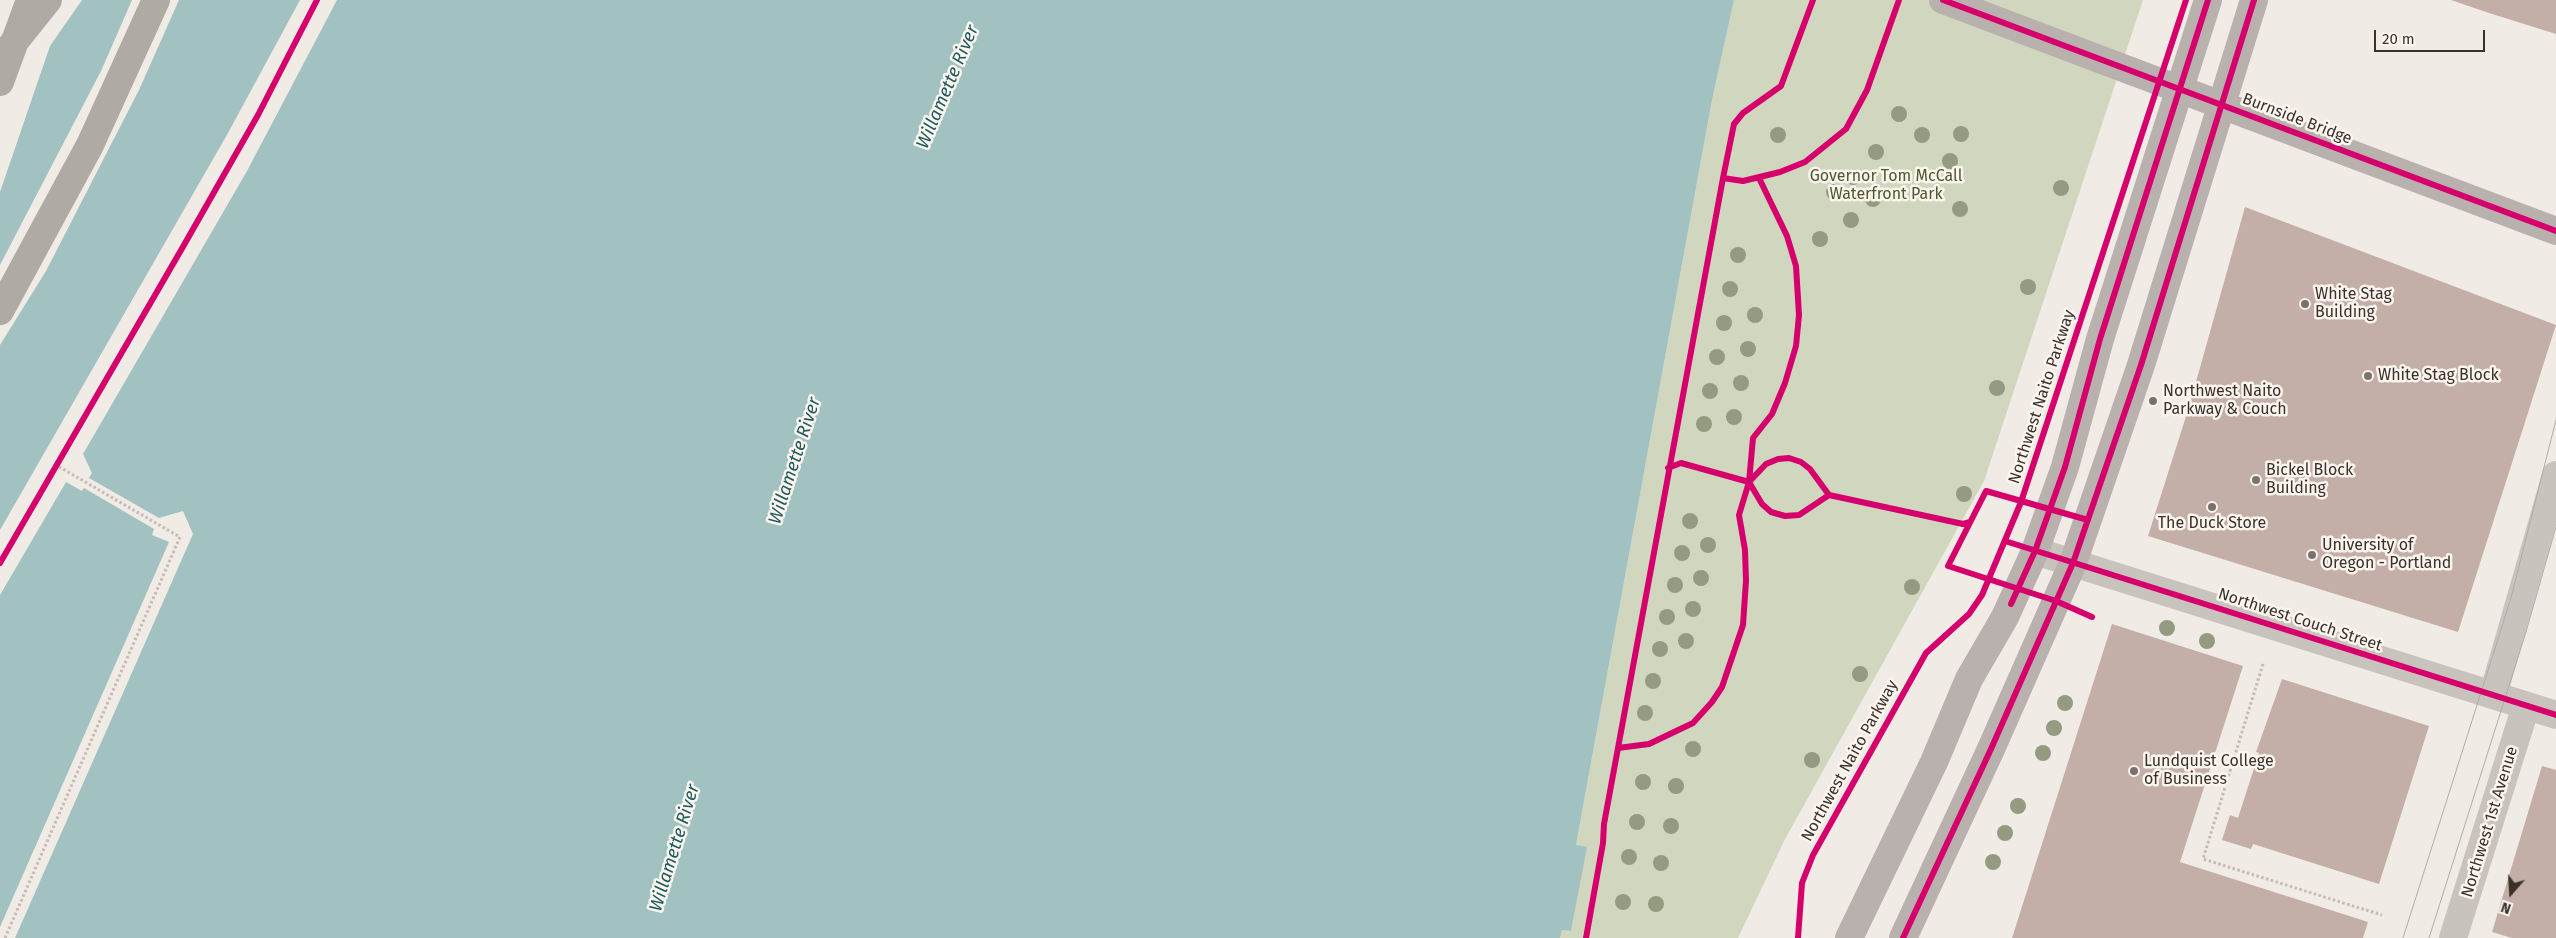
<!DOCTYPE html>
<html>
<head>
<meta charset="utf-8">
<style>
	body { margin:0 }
	#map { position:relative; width:2556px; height:938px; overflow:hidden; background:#f0ebe5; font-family:"Fira Sans",sans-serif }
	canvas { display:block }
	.north { position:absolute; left:2486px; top:868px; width:50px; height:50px; -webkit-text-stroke:4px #fbf5ee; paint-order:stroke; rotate:199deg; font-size:14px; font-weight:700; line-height:20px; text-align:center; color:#3b302b }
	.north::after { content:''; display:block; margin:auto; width:18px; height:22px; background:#3b302b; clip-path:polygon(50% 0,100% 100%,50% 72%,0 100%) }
	.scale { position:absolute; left:2374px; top:30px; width:111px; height:22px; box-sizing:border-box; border:2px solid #3b302b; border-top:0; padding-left:6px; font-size:15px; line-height:18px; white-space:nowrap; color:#3b302b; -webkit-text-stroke:4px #fbf5ee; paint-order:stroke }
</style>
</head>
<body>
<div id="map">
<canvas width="2556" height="938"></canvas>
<div class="north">N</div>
<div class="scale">20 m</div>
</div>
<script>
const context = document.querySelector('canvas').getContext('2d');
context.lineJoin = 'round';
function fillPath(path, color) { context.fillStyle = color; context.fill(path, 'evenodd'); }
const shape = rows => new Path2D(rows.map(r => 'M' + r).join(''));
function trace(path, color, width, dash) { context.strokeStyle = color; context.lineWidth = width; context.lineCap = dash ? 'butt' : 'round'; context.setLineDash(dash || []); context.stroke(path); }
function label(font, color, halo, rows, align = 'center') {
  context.font = font + ' "Fira Sans",sans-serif'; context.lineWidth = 5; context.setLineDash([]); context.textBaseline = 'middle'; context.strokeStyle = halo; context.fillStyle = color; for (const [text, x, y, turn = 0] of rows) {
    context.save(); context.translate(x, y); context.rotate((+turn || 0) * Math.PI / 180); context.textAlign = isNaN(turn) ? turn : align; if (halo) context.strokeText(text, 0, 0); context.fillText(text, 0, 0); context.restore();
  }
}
fillPath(shape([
	[1734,0,2143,0,1984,481,1784,841,1738,938,1560,938,1562,930,1571,931,1586,848,1576,845,1712,100]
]), '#d1d6bf');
fillPath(shape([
	[82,0,1734,0,1712,100,1576,845,1587,847,1571,931,1562,930,1560,938,0,938,0,192,50,46]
]), '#a1c2c1');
fillPath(shape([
	[132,0,179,0,139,90,46,271,0,345,0,265,101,71],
	[300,0,337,0,247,171,83,454,92,473,89,478,159,518,183,511,193,534,15,938,0,938,0,927,169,542,152,535,154,529,84,488,82,491,66,482,0,595,0,530,228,133]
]), '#f0ebe5');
fillPath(shape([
	[2451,0,2556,0,2556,34,2489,13],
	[2245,207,2556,325,2458,632,2148,536,2189,407],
	[2112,624,2243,666,2180,862,2368,922,2363,938,2012,938],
	[2282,679,2429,726,2379,884,2253,844,2251,849,2222,840,2230,815,2238,818,2259,753,2256,752],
	[2542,766,2556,770,2556,938,2512,938,2492,932]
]), '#c3afa7');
trace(shape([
	[2263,664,2203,859,2382,915],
	[5,938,180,537,56,465]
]), '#c2bbb6', 3, [2.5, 2.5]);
trace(shape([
	[2035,551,2556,715],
	[2493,695,2556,475],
	[2453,938,2526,706]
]), '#c9c3be', 28);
trace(shape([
	[1943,0,2131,71],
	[1849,938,1934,762,1969,679,2005,617,2035,551,2065,467,2100,339,2208,0],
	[1903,938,1991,749,2073,563,2141,365,2254,0]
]), '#b8b1ad', 28);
trace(shape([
	[0,82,30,0],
	[0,311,90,145,156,0]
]), '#afaaa4', 28);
trace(shape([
	[2403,938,2511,598,2556,420],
	[2429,938,2526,632,2556,527]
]), '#b1aca8', 1);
trace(shape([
	[2131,71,2556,231]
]), '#b8b1ad', 28);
trace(shape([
	[0,60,48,0]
]), '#afaaa4', 28);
trace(shape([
	[1943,0,2556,231],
	[1723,178,1734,124,1743,113,1781,86,1813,0],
	[1668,468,1681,463,1749,482,1766,464,1778,459,1789,458,1801,462,1810,469,1829,495],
	[1749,482,1762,504,1771,512,1785,516,1799,515,1829,495,1963,524,1970,522],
	[2088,520,1986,491,1948,566,2056,601,2092,617],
	[2005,541,2556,715],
	[0,563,184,245,258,115,317,0],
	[2011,604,2035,551,2065,467,2100,339,2208,0],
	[1618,748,1649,744,1693,723,1712,702,1722,687,1743,625,1746,581,1745,550,1739,515,1749,482,1753,438,1772,414,1785,383,1796,346,1799,315,1796,266,1787,236,1759,178],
	[1586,938,1603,843,1604,824,1723,178,1743,181,1780,172,1805,162,1846,129,1867,90,1899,0],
	[1798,938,1802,883,1813,855,1926,653,1969,614,1982,595,2021,502,2186,0],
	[1903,938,1991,749,2073,563,2141,365,2254,0]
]), '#d6006c', 6);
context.fillStyle = '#959b80';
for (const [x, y] of [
	[1899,114],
	[1961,134],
	[1778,135],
	[1922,135],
	[1876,152],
	[1950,161],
	[1853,177],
	[2061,188],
	[1834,192],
	[1873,199],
	[1960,209],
	[1851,220],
	[1820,239],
	[1738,255],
	[2028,287],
	[1730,289],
	[1755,315],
	[1724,323],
	[1748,349],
	[1717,357],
	[1741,383],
	[1997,388],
	[1710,391],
	[1734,417],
	[1704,424],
	[1964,494],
	[1690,521],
	[1708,545],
	[1682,553],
	[1701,578],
	[1675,585],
	[1912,587],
	[1693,609],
	[1667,617],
	[2167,628],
	[1686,641],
	[2207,641],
	[1660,649],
	[1860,674],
	[1653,681],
	[2065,703],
	[1645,713],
	[2054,728],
	[1693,749],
	[2043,753],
	[1812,760],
	[1643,782],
	[1676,786],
	[2018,806],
	[1637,822],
	[1671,826],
	[2005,833],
	[1629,857],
	[1993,862],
	[1661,863],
	[1623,902],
	[1656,904]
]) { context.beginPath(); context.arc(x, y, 8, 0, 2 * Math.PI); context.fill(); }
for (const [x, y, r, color] of [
	[2305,304,5,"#7a716c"],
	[2368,376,5,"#7a716c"],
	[2153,401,5,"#7a716c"],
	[2256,480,5,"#7a716c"],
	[2212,507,5,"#7a716c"],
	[2312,555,5,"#7a716c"],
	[2134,771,5,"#7a716c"]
]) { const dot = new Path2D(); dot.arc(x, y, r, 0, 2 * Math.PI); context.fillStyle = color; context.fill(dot); trace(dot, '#fbf5ee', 2); }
label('16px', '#3b302b', '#fbf5ee', [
	["Burnside Bridge",2297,119,21],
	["Northwest Naito Parkway",2042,397,-72],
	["Northwest Couch Street",2300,620,18],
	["Northwest Naito Parkway",1850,761,-61],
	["Northwest 1st Avenue",2490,822,-73]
]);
label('16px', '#4a5a2e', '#fbf5ee', [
	["Governor Tom McCall",1886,177],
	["Waterfront Park",1886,195]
]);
label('16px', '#3b302b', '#fbf5ee', [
	["White Stag",2315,295],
	["Building",2315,313],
	["White Stag Block",2378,376],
	["Northwest Naito",2163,392],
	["Parkway & Couch",2163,410],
	["Bickel Block",2266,471],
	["Building",2266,489],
	["The Duck Store",2212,524,"center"],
	["University of",2322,546],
	["Oregon - Portland",2322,564],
	["Lundquist College",2144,762],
	["of Business",2144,780]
], 'left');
label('italic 18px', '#1f5a5e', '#fbf5ee', [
	["Willamette River",948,87,-67],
	["Willamette River",795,461,-72],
	["Willamette River",675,848,-73]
]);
</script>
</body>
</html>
